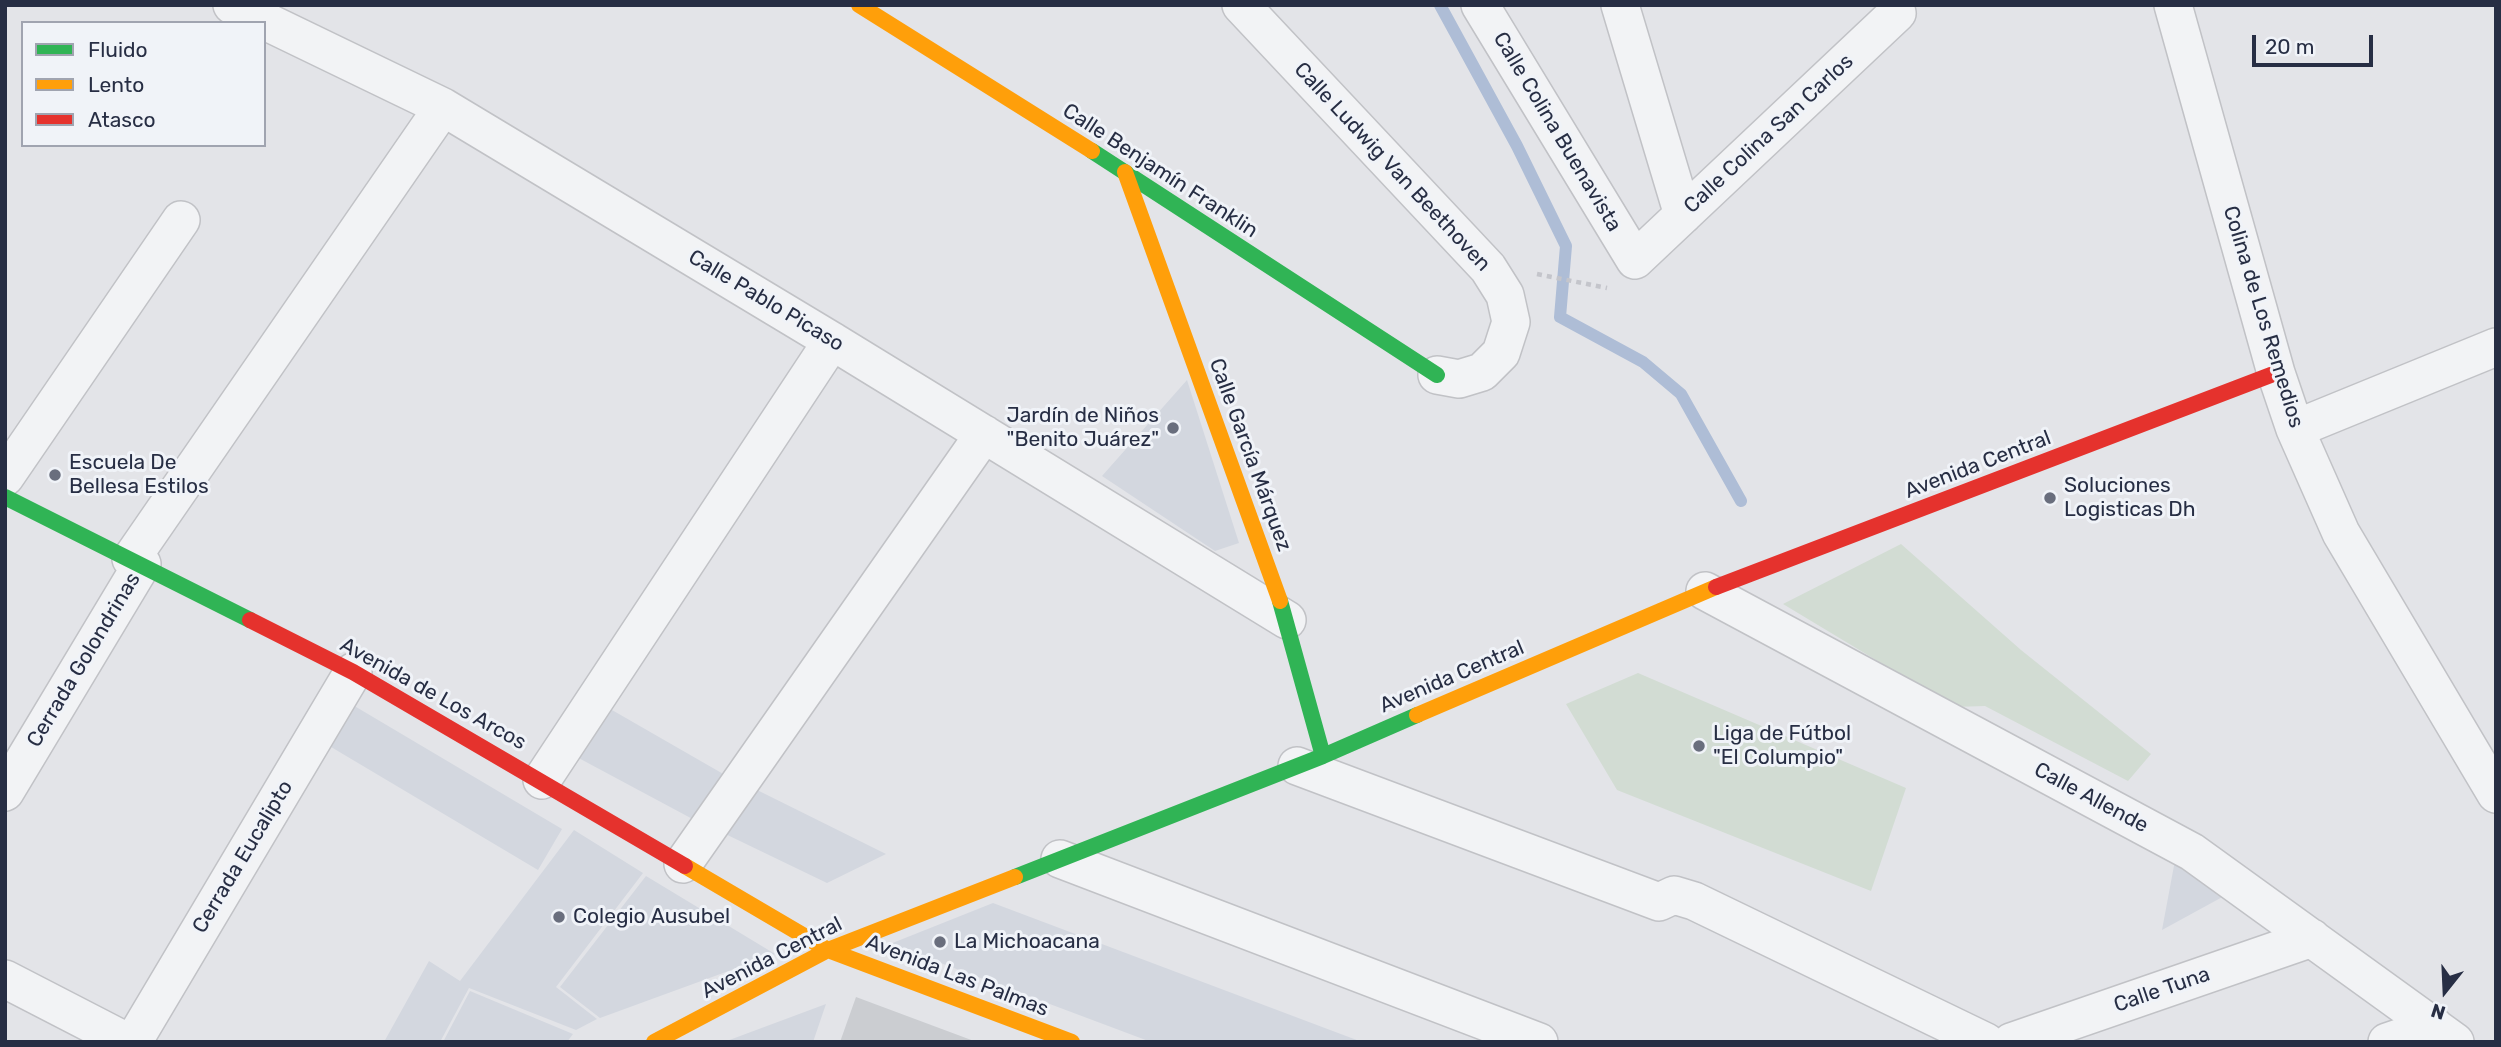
<!DOCTYPE html>
<html>
<head>
<meta charset="utf-8">
<style>
	body { margin:0 }
	#map { position:relative; width:2501px; height:1047px; overflow:hidden; background:#e3e4e8; font-family:Rubik,sans-serif }
	canvas { display:block }
	.frame { position:absolute; inset:0; border:7px solid #272e44; pointer-events:none }
	.legend { position:absolute; left:21px; top:21px; width:245px; height:126px; box-sizing:border-box; background:#f0f3f8; border:2px solid #a0a4b0; margin:0; padding:9px 12px; list-style:none; font-size:21px; color:#272e44 }
	.legend li { display:flex; align-items:center; gap:14px; height:35px }
	.legend b { width:35px; border:2px solid #a0a4b0 }
	.north { position:absolute; left:2410px; top:956px; width:70px; height:70px; -webkit-text-stroke:5px #f0f3f8; paint-order:stroke; rotate:198deg; font-size:19px; font-weight:700; line-height:28px; text-align:center; color:#272e44 }
	.north::after { content:''; display:block; margin:auto; width:24px; height:32px; background:#272e44; clip-path:polygon(50% 0,100% 100%,50% 72%,0 100%) }
	.scale { position:absolute; left:2252px; top:35px; width:121px; height:32px; box-sizing:border-box; border:4px solid #272e44; border-top:0; padding-left:9px; font-size:21px; line-height:24px; white-space:nowrap; color:#272e44; -webkit-text-stroke:5px #f0f3f8; paint-order:stroke }
</style>
</head>
<body>
<div id="map">
<canvas width="2501" height="1047"></canvas>
<div class="frame"></div>
<ul class="legend">
<li><b style="height:9px;background:#30b455"></b>Fluido</li>
<li><b style="height:9px;background:#ff9f0a"></b>Lento</li>
<li><b style="height:9px;background:#e5322d"></b>Atasco</li>
</ul>
<div class="north">N</div>
<div class="scale">20 m</div>
</div>
<script>
const context = document.querySelector('canvas').getContext('2d');
context.lineJoin = 'round';
function fillPath(path, color) { context.fillStyle = color; context.fill(path, 'evenodd'); }
const shape = rows => new Path2D(rows.map(r => 'M' + r).join(''));
function trace(path, color, width, dash) { context.strokeStyle = color; context.lineWidth = width; context.lineCap = dash ? 'butt' : 'round'; context.setLineDash(dash || []); context.stroke(path); }
function label(font, color, halo, rows, align = 'center') {
  context.font = font + ' Rubik,sans-serif'; context.lineWidth = 6; context.setLineDash([]); context.textBaseline = 'middle'; context.strokeStyle = halo; context.fillStyle = color; for (const [text, x, y, turn = 0] of rows) {
    context.save(); context.translate(x, y); context.rotate((+turn || 0) * Math.PI / 180); context.textAlign = isNaN(turn) ? turn : align; if (halo) context.strokeText(text, 0, 0); context.fillText(text, 0, 0); context.restore();
  }
}
fillPath(shape([
	[1187,380,1239,543,1215,551,1102,476],
	[346,701,562,829,538,870,321,741],
	[605,706,732,779,700,823,573,755],
	[747,785,886,854,827,883,715,829],
	[574,830,643,873,556,987,597,1019,576,1030,469,988,440,1042,384,1042,429,961,460,981],
	[2176,855,2237,889,2162,930],
	[646,876,775,954,600,1018,560,987],
	[993,903,1362,1042,1151,1042,890,944],
	[470,991,573,1034,567,1042,443,1042],
	[826,1004,813,1042,724,1042]
]), '#d3d7df');
fillPath(shape([
	[1901,544,2021,650,2151,754,2128,781,1985,706,1954,707,1783,604],
	[1638,673,1906,788,1871,891,1617,790,1566,704]
]), '#d2dcd3');
trace(shape([
	[1440,5,1517,146,1566,246,1560,317,1643,362,1681,394,1741,501]
]), '#aebdd6', 12);
fillPath(shape([
	[856,997,974,1041,974,1042,840,1042]
]), '#cbcdd1');
const street = shape([
	[232,5,443,107,832,341,1287,620],
	[1241,5,1488,268,1505,295,1511,322,1501,353,1482,372,1459,379,1437,375],
	[1480,5,1635,260,1897,13,1895,5],
	[1620,5,1683,215],
	[2173,5,2276,373,2295,429,2341,533,2496,794],
	[2295,429,2496,347],
	[5,477,181,220],
	[131,559,443,107],
	[1705,591,2192,852,2455,1042],
	[1297,766,1659,902,1674,895,1694,901,1986,1042],
	[542,780,832,341],
	[5,792,142,564],
	[1060,859,1539,1042],
	[683,864,984,434],
	[5,979,127,1042],
	[133,1042,353,672],
	[2011,1042,2312,938],
	[2387,1042,2434,1026]
]);
trace(street, '#c1c2c6', 40);
trace(shape([
	[1537,274,1607,288]
]), '#c4c5cb', 4.5, [5, 5]);
trace(street, '#f2f3f5', 37);
trace(shape([
	[1092,151,1437,375],
	[5,497,250,620],
	[1280,601,1323,756],
	[1015,877,1323,756,1417,715]
]), '#30b455', 16);
trace(shape([
	[859,5,1092,151],
	[1125,172,1280,601],
	[1417,715,1716,587],
	[685,866,828,950,1072,1042],
	[654,1042,828,950,1015,877]
]), '#ff9f0a', 16);
trace(shape([
	[1716,587,2276,373],
	[250,620,353,672,685,866]
]), '#e5322d', 16);
for (const [x, y, r, color] of [
	[1173,428,7,"#696e7d"],
	[55,475,7,"#696e7d"],
	[2050,498,7,"#696e7d"],
	[1699,746,7,"#696e7d"],
	[559,917,7,"#696e7d"],
	[940,942,7,"#696e7d"]
]) { const dot = new Path2D(); dot.arc(x, y, r, 0, 2 * Math.PI); context.fillStyle = color; context.fill(dot); trace(dot, '#f0f3f8', 2.5); }
label('21px', '#272e44', '#f0f3f8', [
	["Calle Colina Buenavista",1557,132,59],
	["Calle Colina San Carlos",1769,134,-43],
	["Calle Ludwig Van Beethoven",1392,167,47],
	["Calle Benjamín Franklin",1160,171,33],
	["Calle Pablo Picaso",766,301,31],
	["Colina de Los Remedios",2263,317,73],
	["Calle García Márquez",1250,455,70],
	["Avenida Central",1978,465,-21],
	["Cerrada Golondrinas",84,660,-59],
	["Avenida Central",1452,677,-23],
	["Avenida de Los Arcos",433,694,29],
	["Calle Allende",2091,798,28],
	["Cerrada Eucalipto",243,857,-59],
	["Avenida Central",772,958,-27],
	["Avenida Las Palmas",957,976,21],
	["Calle Tuna",2162,990,-19]
]);
label('21px', '#272e44', '#f0f3f8', [
	["Jardín de Niños",1159,416,"right"],
	["\"Benito Juárez\"",1159,440,"right"],
	["Escuela De",69,463],
	["Bellesa Estilos",69,487],
	["Soluciones",2064,486],
	["Logisticas Dh",2064,510],
	["Liga de Fútbol",1713,734],
	["\"El Columpio\"",1713,758],
	["Colegio Ausubel",573,917],
	["La Michoacana",954,942]
], 'left');
</script>
</body>
</html>
